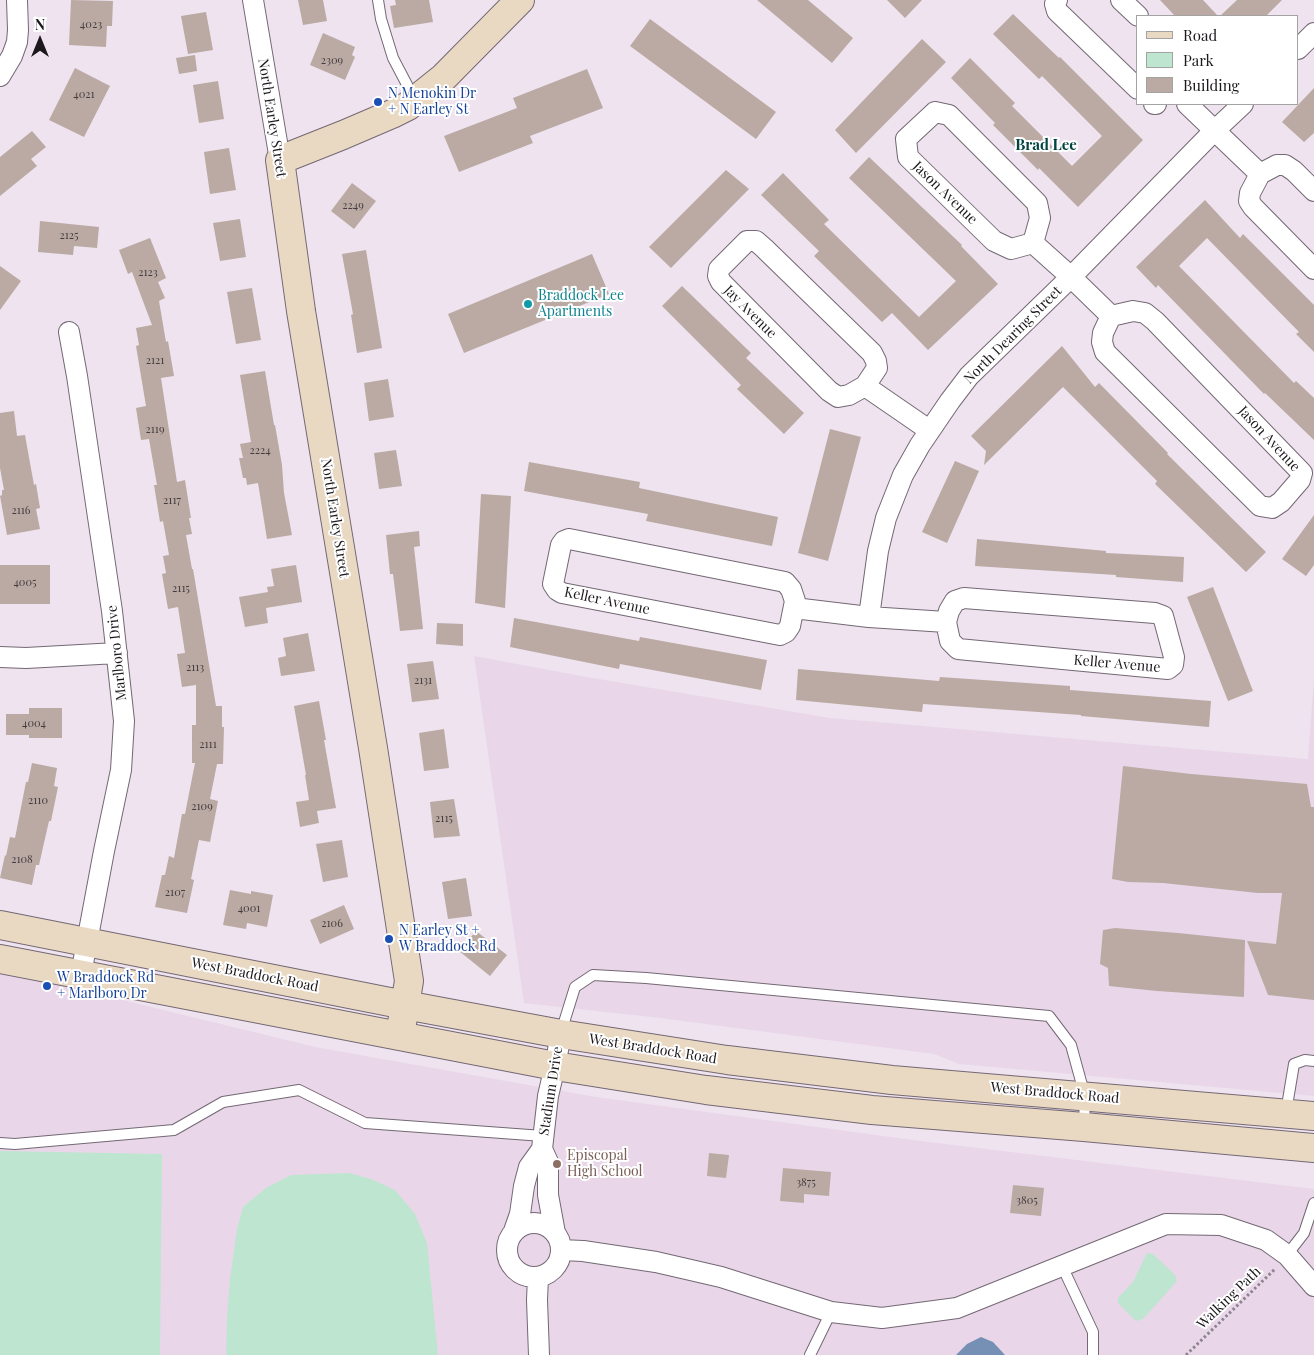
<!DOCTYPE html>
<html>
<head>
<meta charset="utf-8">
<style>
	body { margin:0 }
	#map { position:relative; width:1314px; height:1355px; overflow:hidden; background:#efe3ef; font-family:"Playfair Display",serif }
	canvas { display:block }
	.legend { position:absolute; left:1136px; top:15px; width:162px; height:90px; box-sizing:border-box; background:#fff; border:1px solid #a4a3a4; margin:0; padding:6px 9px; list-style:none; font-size:15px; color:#1c181c }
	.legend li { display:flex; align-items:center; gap:10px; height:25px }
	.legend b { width:25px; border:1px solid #a4a3a4 }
	.north { position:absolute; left:15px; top:15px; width:50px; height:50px; -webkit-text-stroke:4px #fff; paint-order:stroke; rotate:0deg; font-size:14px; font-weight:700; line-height:20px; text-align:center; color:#1c181c }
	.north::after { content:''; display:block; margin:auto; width:18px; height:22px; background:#1c181c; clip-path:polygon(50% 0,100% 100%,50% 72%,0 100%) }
</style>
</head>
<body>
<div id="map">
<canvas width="1314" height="1355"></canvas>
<ul class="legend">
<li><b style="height:6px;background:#ead9c2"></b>Road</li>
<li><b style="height:14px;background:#bee5cf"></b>Park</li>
<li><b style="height:14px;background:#baaaa3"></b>Building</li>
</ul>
<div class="north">N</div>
</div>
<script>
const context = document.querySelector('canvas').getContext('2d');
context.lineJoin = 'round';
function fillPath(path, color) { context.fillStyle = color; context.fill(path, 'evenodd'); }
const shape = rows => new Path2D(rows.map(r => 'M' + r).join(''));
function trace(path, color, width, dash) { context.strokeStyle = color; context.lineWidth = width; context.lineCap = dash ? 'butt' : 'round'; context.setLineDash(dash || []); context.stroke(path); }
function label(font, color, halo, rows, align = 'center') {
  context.font = font + ' "Playfair Display",serif'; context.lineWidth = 4; context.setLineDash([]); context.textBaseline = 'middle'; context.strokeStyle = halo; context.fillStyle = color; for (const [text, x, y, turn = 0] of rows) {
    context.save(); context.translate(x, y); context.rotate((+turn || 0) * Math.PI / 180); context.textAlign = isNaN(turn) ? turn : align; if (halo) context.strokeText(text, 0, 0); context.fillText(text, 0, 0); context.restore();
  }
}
fillPath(shape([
	[474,656,587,677,830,718,1308,759,1314,678,1314,1096,959,1064,934,1054,660,1018,524,1003],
	[0,970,315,1047,596,1097,913,1140,1314,1189,1314,1355,0,1355]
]), '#e9d7e9');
fillPath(shape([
	[0,1151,162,1154,160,1355,0,1355],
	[349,1173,371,1179,395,1190,415,1214,427,1243,438,1355,226,1355,227,1318,230,1279,237,1229,243,1207,266,1188,291,1175],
	[1147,1253,1153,1254,1175,1275,1177,1281,1143,1319,1136,1321,1118,1303,1118,1298,1133,1282]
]), '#bee5cf');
fillPath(shape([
	[981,1337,993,1342,1005,1355,956,1355,967,1344]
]), '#7690b5');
fillPath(shape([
	[71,0,113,1,112,26,107,26,106,47,69,45],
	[298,0,323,0,327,21,303,25],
	[395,0,429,0,433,22,394,28,390,6,396,5],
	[757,0,808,0,853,38,832,63],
	[887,0,922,0,905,18],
	[1160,0,1203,0,1218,16,1175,16],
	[1237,0,1282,0,1266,16,1220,16],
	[206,12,213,50,188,54,181,16],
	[1013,14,1059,58,1060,57,1143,140,1078,207,1039,168,1038,170,993,125,995,123,951,78,970,58,1015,103,1012,106,1072,166,1102,136,1042,76,1039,79,993,34],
	[650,19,776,112,756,139,630,46],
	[323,33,355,47,352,55,355,57,345,80,310,65],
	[922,39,946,62,856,153,835,130],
	[195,55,197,71,179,74,176,58],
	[75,68,110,86,84,137,49,120],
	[587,69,603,108,530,136,533,143,459,172,444,136,517,108,513,98],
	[218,81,224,119,199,123,193,85],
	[1314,88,1314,133,1304,142,1282,122],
	[32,131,46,147,31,159,37,166,0,196,0,157],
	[229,148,236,190,210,194,204,152],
	[869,157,962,245,961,246,998,284,928,350,892,313,882,322,814,256,819,251,761,195,783,173,829,220,824,224,919,317,956,281,849,178],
	[726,170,749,189,671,268,649,247],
	[352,183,376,201,354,229,331,211],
	[1205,200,1240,238,1243,234,1314,305,1314,352,1296,334,1299,332,1207,238,1179,266,1294,383,1296,381,1314,398,1314,440,1265,393,1264,394,1158,285,1156,288,1136,267],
	[240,219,246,257,220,261,213,223],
	[40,221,99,227,97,248,74,246,73,255,38,252],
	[150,238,166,278,158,282,165,298,159,301,166,342,168,341,174,376,161,378,177,482,185,480,191,518,189,518,192,534,186,535,192,569,193,569,216,706,222,706,222,727,224,727,223,764,217,764,210,799,218,801,210,842,199,840,191,879,194,880,187,913,155,907,162,875,165,875,169,856,174,858,182,814,185,814,195,763,192,763,192,725,196,725,196,685,182,687,177,654,185,653,178,607,168,609,162,574,166,573,163,556,169,555,163,521,160,522,154,485,157,485,149,439,141,440,136,408,146,406,136,346,139,345,136,328,152,325,132,272,128,274,119,250],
	[366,250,382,348,357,353,351,315,353,314,342,254],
	[592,254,609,294,464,353,448,314],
	[0,266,21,281,0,310],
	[682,286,751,353,746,358,804,413,784,434,737,389,741,385,662,306],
	[252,288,261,340,236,344,227,292],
	[1062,346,1095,387,1099,383,1168,453,1167,454,1266,552,1246,572,1155,484,1157,481,1063,387,984,465,986,451,971,436],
	[265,371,274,425,275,425,282,465,284,493,292,535,267,539,258,483,247,485,246,478,243,478,239,458,243,458,240,444,251,442,240,375],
	[388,379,394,417,369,421,364,383],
	[14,411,17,436,25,435,34,485,36,484,40,508,36,509,40,529,7,535,0,496,2,495,2,490,4,490,0,468,0,413],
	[830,429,861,437,828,561,798,553],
	[396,450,402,486,379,489,374,453],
	[955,461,979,471,947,543,922,532],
	[529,462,640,482,639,488,778,517,772,546,646,521,648,514,524,491],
	[481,494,511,496,505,608,475,603],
	[1314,515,1314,565,1306,576,1282,559],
	[419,531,420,546,414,547,423,629,400,631,393,574,390,574,386,535],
	[977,539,1106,551,1106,553,1184,557,1183,582,1116,577,1116,575,975,566],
	[0,565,50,565,50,604,0,604],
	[296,565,302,602,266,608,268,623,245,627,239,597,268,592,267,587,274,586,271,569],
	[1213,587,1253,691,1228,701,1187,597],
	[514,618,639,641,640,637,767,660,761,690,620,664,619,669,510,647],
	[437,623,463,624,463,646,436,644],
	[308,633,315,671,281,676,278,658,286,656,283,638],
	[433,661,439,699,412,702,407,664],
	[798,669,939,681,940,677,1070,686,1070,690,1211,701,1209,727,1081,716,1081,715,923,704,922,712,796,700],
	[319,701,326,740,324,740,336,808,317,811,319,823,300,827,296,802,309,800,305,775,306,775,294,706],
	[29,708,62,708,62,738,29,738,29,735,6,735,6,714,29,714],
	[444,729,449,768,424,771,419,733],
	[32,763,57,768,54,786,58,787,51,821,49,821,39,865,36,865,32,885,0,878,5,855,6,856,10,837,15,838,26,782,28,782],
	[1123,766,1191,774,1307,784,1311,807,1314,807,1314,1000,1268,995,1247,941,1276,944,1282,893,1258,893,1163,883,1128,882,1112,879],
	[454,799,460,836,434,838,430,802],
	[342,840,348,877,323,882,316,844],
	[466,878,472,916,448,919,442,882],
	[230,890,251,894,251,891,273,895,267,927,247,923,246,929,223,925],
	[344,905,354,929,320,944,310,920],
	[1115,928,1178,933,1245,940,1244,997,1157,991,1109,986,1108,968,1100,964,1103,930],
	[476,931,507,955,490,976,459,951],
	[709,1153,729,1155,726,1178,707,1176],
	[783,1168,831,1172,829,1196,804,1194,804,1203,780,1201],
	[1013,1185,1044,1188,1041,1216,1010,1213]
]), '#baaaa3');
const lane = shape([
	[378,0,381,19,393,58,415,100],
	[561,1032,575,987,593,975,646,978,1049,1016,1071,1045,1085,1096,1084,1126],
	[1286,1112,1294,1064,1305,1060,1314,1061],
	[0,1143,15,1144,174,1130,223,1102,299,1090,365,1123,543,1136],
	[1287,1255,1304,1233,1314,1203],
	[1062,1266,1093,1332,1093,1355],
	[810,1355,831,1312]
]);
const street = shape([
	[253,0,280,160],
	[1057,0,1055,4,1057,11,1138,89],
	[1121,0,1138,16],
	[1298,49,1314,33],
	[0,76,12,56,17,42,18,30,17,0],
	[1154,104,1156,104],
	[1187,104,1260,174],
	[935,112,949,115,1037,203,1040,218,1033,243,1011,249,994,241,908,157,906,139,935,112],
	[1314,191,1294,171,1285,165,1277,165,1260,174,1250,193,1249,201,1253,207,1314,269],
	[747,241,756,241,764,248,872,353,876,361,877,368,865,386,849,395,838,397,829,391,721,282,718,276,719,269,747,241],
	[1033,243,1071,277,1111,316],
	[1133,311,1145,313,1155,321,1302,473,1300,480,1281,502,1272,508,1260,506,1105,352,1102,342,1103,333,1111,316,1133,311],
	[69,332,77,376,112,611,124,721,121,770,104,851,81,974],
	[865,386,929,430],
	[569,539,785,582,791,589,795,601,790,626,786,632,780,635,562,593,557,590,553,584,561,545,564,541,569,539],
	[964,598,1155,613,1163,616,1174,657,1173,665,1168,669,958,649,950,641,946,622,949,611,955,601,964,598],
	[794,608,869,617,946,622],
	[869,617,878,551,886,518,903,475,920,445,950,401,969,376,1071,277,1212,133,1243,104],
	[0,657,26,658,117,653],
	'507 1250a27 27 0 1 1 54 0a27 27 0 1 1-54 0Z',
	[514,1231,520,1214,524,1186,529,1167,542,1149],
	[555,1233,548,1195,548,1162,542,1149,548,1096,555,1066,561,1034],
	[561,1250,583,1251,656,1262,721,1277,831,1312,882,1318,957,1308,1166,1224,1221,1225,1266,1240,1287,1255,1314,1286],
	[538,1277,537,1300,539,1355]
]);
const secondary = shape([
	[0,925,405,1005,561,1034,727,1060,892,1080,1314,1116],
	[0,959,555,1066,706,1090,872,1110,1084,1127,1314,1148],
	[402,1023,409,981,373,748,301,311,280,160,343,135,392,114,408,106,443,78,520,0]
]);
trace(lane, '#736873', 12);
trace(street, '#736873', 22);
trace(secondary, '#736873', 30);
trace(shape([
	[1186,1355,1275,1269]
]), '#8d858d', 3, [2.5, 2.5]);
trace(lane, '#fff', 10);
trace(street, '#fff', 20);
trace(secondary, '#ead9c2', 28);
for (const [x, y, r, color] of [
	[378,102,5,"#1a4fb4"],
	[528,304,5,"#0f9aa8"],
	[389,939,5,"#1a4fb4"],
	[47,986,5,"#1a4fb4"],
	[557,1164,5,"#8d6e63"]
]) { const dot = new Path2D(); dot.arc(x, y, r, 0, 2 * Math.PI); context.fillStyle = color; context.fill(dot); trace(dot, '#fff', 2); }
label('11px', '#443c3e', null, [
	["4023",91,25],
	["2309",332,61],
	["4021",84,95],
	["2249",353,206],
	["2125",69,236],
	["2123",148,273],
	["2121",155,361],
	["2119",155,430],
	["2224",260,451],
	["2117",172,501],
	["2116",21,511],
	["4005",25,583],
	["2115",181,589],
	["2113",195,668],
	["2131",423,681],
	["4004",34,724],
	["2111",208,745],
	["2110",38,801],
	["2109",202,807],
	["2115",444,819],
	["2108",22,860],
	["2107",175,893],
	["4001",249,909],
	["2106",332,924],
	["3875",806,1183],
	["3805",1027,1201]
]);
label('14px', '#164399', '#fff', [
	["N Menokin Dr",388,94],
	["+ N Earley St",388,110],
	["N Earley St +",399,931],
	["W Braddock Rd",399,947],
	["W Braddock Rd",57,978],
	["+ Marlboro Dr",57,994]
], 'left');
label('14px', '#1c181c', '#fff', [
	["North Earley Street",272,118,81],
	["Jason Avenue",945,193,44],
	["Jay Avenue",750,312,45],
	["North Dearing Street",1013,335,-45],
	["Jason Avenue",1269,439,47],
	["North Earley Street",335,518,81],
	["Keller Avenue",607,601,12],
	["Marlboro Drive",117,653,-96],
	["Keller Avenue",1117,664,5],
	["West Braddock Road",255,975,11],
	["West Braddock Road",653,1049,9],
	["Stadium Drive",551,1091,-81],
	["West Braddock Road",1055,1093,5],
	["Walking Path",1229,1298,-44]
]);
label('14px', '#0d838f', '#fff', [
	["Braddock Lee",538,296],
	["Apartments",538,312]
], 'left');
label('14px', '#785e54', '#fff', [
	["Episcopal",567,1156],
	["High School",567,1172]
], 'left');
label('bold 15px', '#004341', '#fff', [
	["Brad Lee",1046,145]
]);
</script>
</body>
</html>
